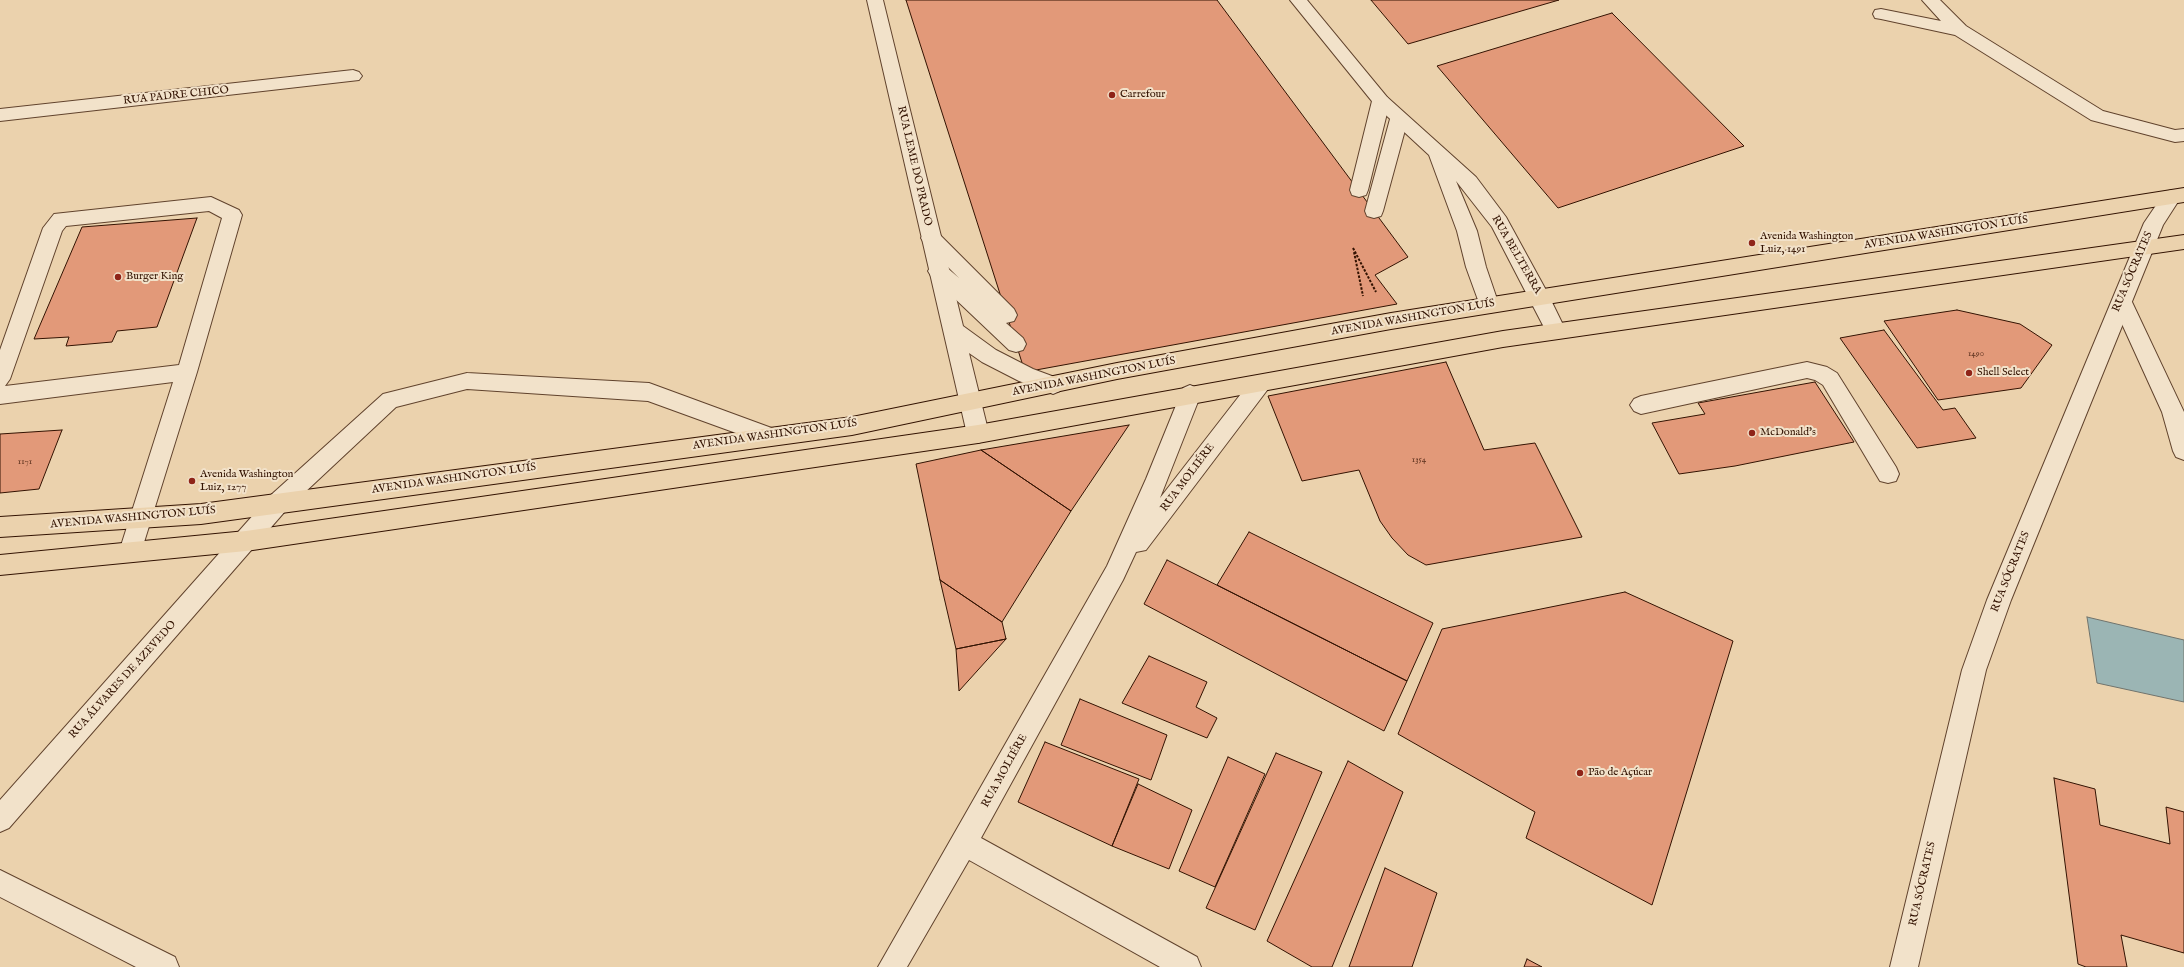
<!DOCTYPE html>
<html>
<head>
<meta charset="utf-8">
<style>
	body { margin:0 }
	canvas { display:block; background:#ebd2ad }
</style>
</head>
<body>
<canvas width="2184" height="967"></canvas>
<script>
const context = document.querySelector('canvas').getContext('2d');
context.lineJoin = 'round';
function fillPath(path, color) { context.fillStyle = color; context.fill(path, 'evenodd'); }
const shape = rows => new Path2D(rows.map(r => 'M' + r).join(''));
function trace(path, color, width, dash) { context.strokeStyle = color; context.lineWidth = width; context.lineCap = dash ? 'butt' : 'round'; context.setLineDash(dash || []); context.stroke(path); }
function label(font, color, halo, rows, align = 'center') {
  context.font = font + ' "IM FELL English",serif'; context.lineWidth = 4; context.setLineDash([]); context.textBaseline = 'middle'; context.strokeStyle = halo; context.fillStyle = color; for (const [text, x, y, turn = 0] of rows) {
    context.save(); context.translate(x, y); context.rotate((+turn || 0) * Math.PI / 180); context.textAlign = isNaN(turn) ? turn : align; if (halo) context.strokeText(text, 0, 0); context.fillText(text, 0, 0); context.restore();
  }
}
const water = shape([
	[2087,617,2184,640,2184,702,2097,683,2087,617]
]);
fillPath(water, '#9bb5b4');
trace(water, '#71746d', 1);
const building = shape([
	[906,0,1217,0,1408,257,1375,275,1397,304,1025,372,906,0],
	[1371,0,1559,0,1408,44,1371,0],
	[1612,13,1744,146,1558,208,1437,66,1612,13],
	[197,218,157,327,117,331,112,342,66,346,69,337,34,339,82,227,197,218],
	[1957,310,2020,324,2052,345,2021,388,1938,400,1884,321,1957,310],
	[1884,330,1943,410,1955,408,1976,438,1917,448,1840,338,1884,330],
	[1446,362,1484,450,1535,443,1582,537,1426,565,1408,555,1392,538,1380,521,1359,470,1302,481,1268,396,1446,362],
	[1815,382,1854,442,1735,466,1679,474,1652,423,1705,414,1698,403,1815,382],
	[1129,425,1071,511,981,450,1129,425],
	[62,430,39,489,0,493,0,434,62,430],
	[981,450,1071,511,1002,622,940,580,916,464,981,450],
	[1249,532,1433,623,1407,681,1217,585,1249,532],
	[1167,560,1407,681,1384,731,1144,604,1167,560],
	[940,580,1002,622,1006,639,956,649,940,580],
	[1625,592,1733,641,1652,905,1526,838,1535,812,1398,734,1442,629,1625,592],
	[1006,639,959,691,956,649,1006,639],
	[1149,656,1207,682,1196,707,1217,718,1207,738,1122,703,1149,656],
	[1080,699,1167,735,1151,780,1061,745,1080,699],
	[1045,742,1139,779,1112,846,1018,802,1045,742],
	[1276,753,1322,772,1255,930,1206,908,1276,753],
	[1228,757,1265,774,1215,887,1179,871,1228,757],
	[1348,761,1403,792,1332,967,1312,967,1267,941,1348,761],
	[2054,778,2095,789,2100,825,2170,844,2166,807,2184,812,2184,953,2121,935,2127,967,2086,967,2078,964,2054,778],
	[1138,784,1192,810,1169,869,1112,846,1138,784],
	[1385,868,1437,893,1412,967,1349,967,1385,868],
	[1527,959,1542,967,1524,967,1527,959]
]);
fillPath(building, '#e29979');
trace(building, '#331302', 1);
const service = shape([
	[1922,0,1940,0,1966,26,2103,111,2175,130,2184,129,2184,141,2175,142,2091,120,1955,35,1881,19,1875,18,1873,14,1875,10,1881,9,1941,21,1922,0],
	[1381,95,1387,97,1390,101,1368,190,1366,195,1359,197,1352,195,1350,190,1372,101,1375,97,1381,95],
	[1399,113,1405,115,1408,119,1383,211,1381,216,1374,218,1367,216,1365,211,1390,119,1393,115,1399,113],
	[211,197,239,210,242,215,197,372,141,552,138,559,130,562,122,559,119,552,173,382,0,404,0,350,43,228,54,214,211,197],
	[209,211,222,218,179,365,5,386,10,379,62,231,66,226,209,211],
	[931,231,938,233,1014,309,1017,315,1014,321,1006,323,1023,338,1026,344,1023,350,1016,352,1009,350,931,276,928,271,931,266,938,263,945,266,959,278,924,243,921,238,924,233,931,231],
	[1807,362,1827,367,1837,373,1896,467,1899,474,1896,481,1888,483,1880,481,1823,385,1815,380,1807,378,1641,414,1634,411,1630,405,1634,399,1641,396,1807,362],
	[467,373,649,383,777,430,780,436,777,442,769,445,648,401,467,389,396,407,287,509,279,512,271,509,268,502,271,495,383,394,467,373],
	[0,870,175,957,179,967,136,967,0,897,0,870]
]);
const minor = shape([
	[867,0,883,0,963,326,996,350,1033,369,1060,379,1063,385,1060,391,1053,394,1046,391,1019,381,982,362,969,353,989,434,986,440,978,443,970,440,967,434,867,0],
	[1290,0,1307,0,1387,97,1476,177,1506,217,1547,292,1566,331,1563,337,1556,339,1549,337,1492,227,1456,181,1477,231,1486,267,1499,305,1496,311,1489,313,1482,311,1466,267,1457,231,1429,155,1375,105,1290,0],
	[353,70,359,72,362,76,359,80,0,121,0,109,353,70],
	[2122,294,2129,296,2132,302,2184,412,2184,460,2176,457,2173,451,2162,412,2112,302,2115,296,2122,294],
	[1261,375,1268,377,1271,383,1268,389,1146,550,1136,552,1123,580,981,838,1197,957,1201,967,1160,967,969,860,907,967,878,967,1107,566,1146,479,1183,388,1190,385,1197,388,1201,394,1160,498,1254,377,1261,375],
	[279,492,287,495,290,502,287,509,9,828,0,832,0,800,271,495,279,492]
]);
const tertiary = shape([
	[2172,190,2179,192,2181,197,2163,225,2011,600,1986,670,1918,967,1890,967,1962,670,1987,600,2144,223,2165,192,2172,190]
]);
const primary = shape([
	[2184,188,2184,202,1391,329,1117,379,852,435,201,524,0,537,0,517,201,504,852,417,1117,363,1391,313,2184,188],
	[2184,235,2184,249,1503,347,978,443,246,551,0,575,0,555,246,531,978,425,1503,331,2184,235]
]);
trace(service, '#61432d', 2);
trace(minor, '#61432d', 2);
trace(tertiary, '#61432d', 2);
trace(primary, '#331302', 2);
trace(shape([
	[1353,248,1376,292],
	[1354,252,1363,296]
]), '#331302', 2, [2.5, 1.5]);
fillPath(service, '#f2e2ca');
fillPath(minor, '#f2e2ca');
fillPath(tertiary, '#f2e2ca');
fillPath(primary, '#ebd2ad');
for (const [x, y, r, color] of [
	[1112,95,4,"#8f2418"],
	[1752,243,4,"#8f2418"],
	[118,277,4,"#8f2418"],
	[1969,373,4,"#8f2418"],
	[1752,433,4,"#8f2418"],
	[192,481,4,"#8f2418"],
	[1580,773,4,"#8f2418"]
]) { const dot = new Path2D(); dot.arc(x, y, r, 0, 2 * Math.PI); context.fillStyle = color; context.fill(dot); trace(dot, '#f2e2ca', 1.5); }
label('9px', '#5f3420', null, [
	["1490",1976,354],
	["1354",1419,460],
	["1171",25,462]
]);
label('11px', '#331302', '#f2e2ca', [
	["Carrefour",1120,95],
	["Avenida Washington",1760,237],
	["Luiz, 1491",1760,250],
	["Burger King",126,277],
	["Shell Select",1977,373],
	["McDonald's",1760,433],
	["Avenida Washington",200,475],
	["Luiz, 1277",200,488],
	["Pão de Açúcar",1588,773]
], 'left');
label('11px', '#331302', '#f2e2ca', [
	["RUA PADRE CHICO",176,96,-6],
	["RUA LEME DO PRADO",914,166,77],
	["AVENIDA WASHINGTON LUÍS",1946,233,-9],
	["RUA BELTERRA",1516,255,60],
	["RUA SÓCRATES",2133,272,-67],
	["AVENIDA WASHINGTON LUÍS",1413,318,-10],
	["AVENIDA WASHINGTON LUÍS",1094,377,-11],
	["AVENIDA WASHINGTON LUÍS",775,435,-8],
	["RUA MOLIÉRE",1188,478,-53],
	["AVENIDA WASHINGTON LUÍS",454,479,-8],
	["AVENIDA WASHINGTON LUÍS",133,518,-5],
	["RUA SÓCRATES",2011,572,-68],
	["RUA ÁLVARES DE AZEVEDO",123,680,-48],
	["RUA MOLIÉRE",1005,771,-61],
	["RUA SÓCRATES",1923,884,-77]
]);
</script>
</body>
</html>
